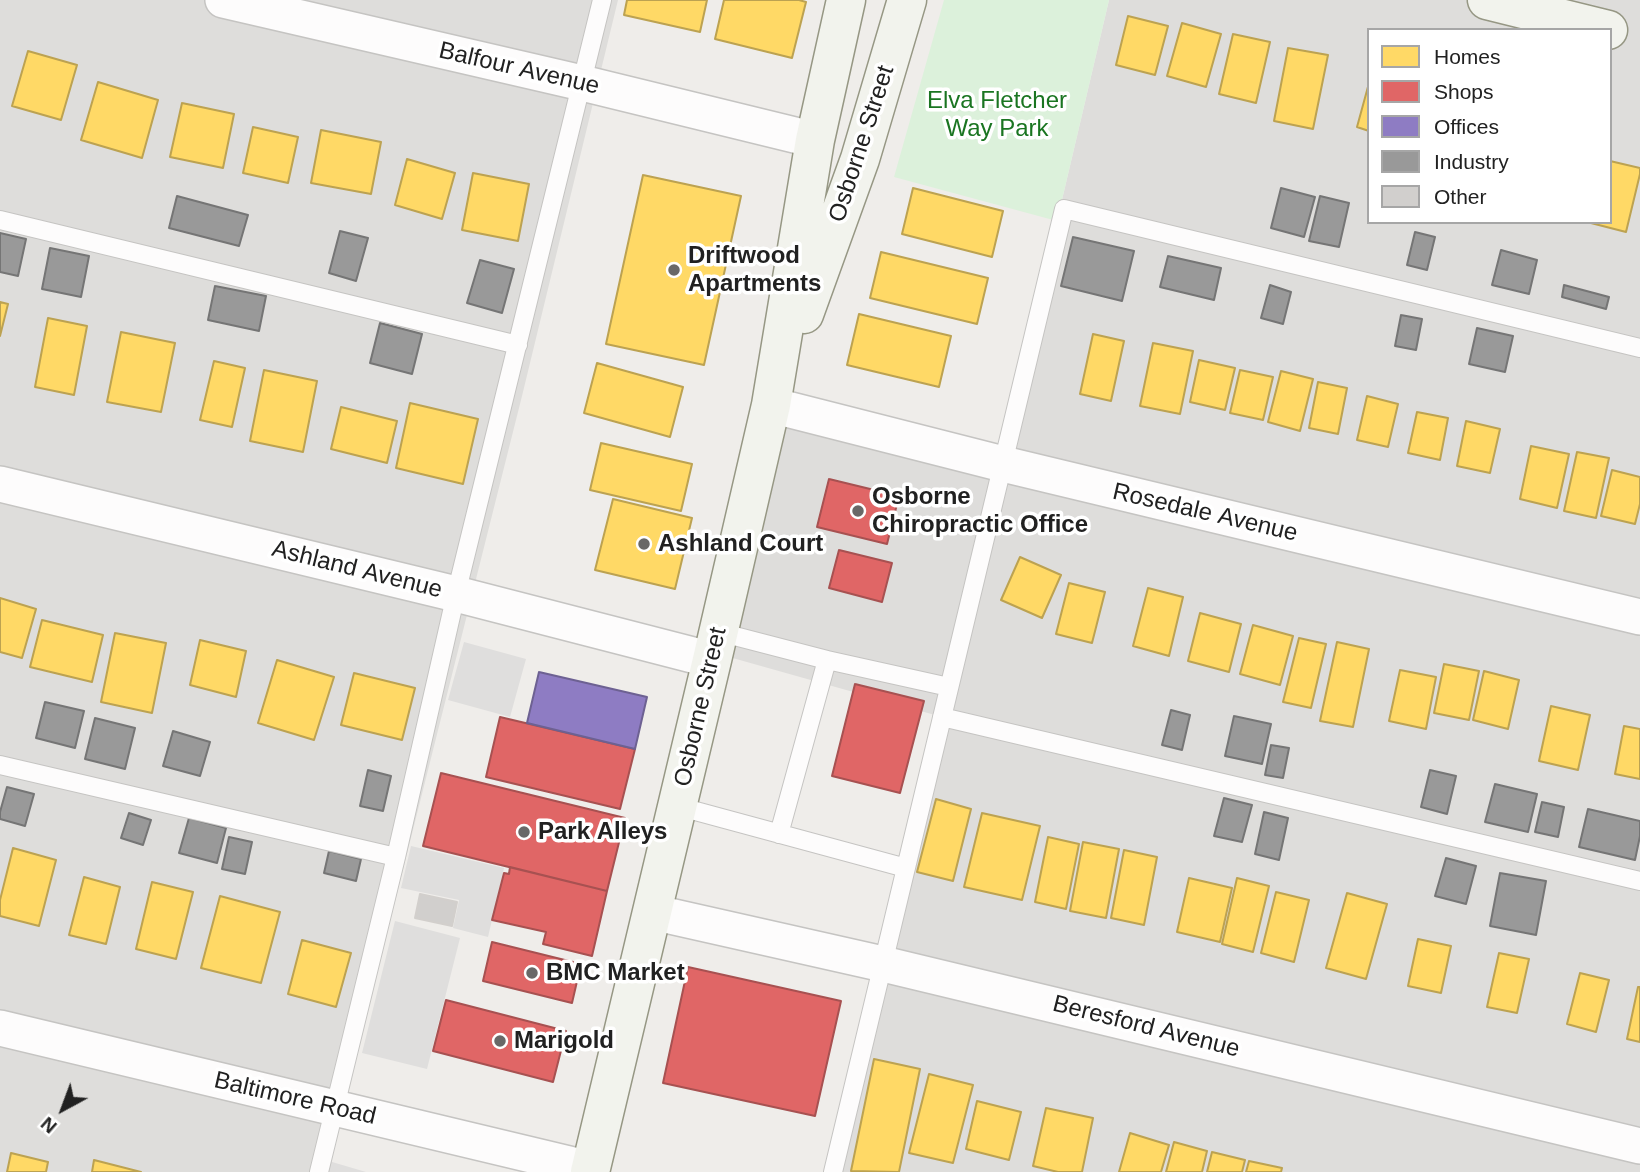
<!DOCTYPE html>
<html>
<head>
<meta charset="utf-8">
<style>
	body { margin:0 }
	#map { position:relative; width:1640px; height:1172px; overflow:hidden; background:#efedea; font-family:Arial,sans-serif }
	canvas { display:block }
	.legend { position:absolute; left:1367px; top:28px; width:245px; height:196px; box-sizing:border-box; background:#fff; border:2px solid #a6a6a6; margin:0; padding:9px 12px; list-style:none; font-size:21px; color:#212121 }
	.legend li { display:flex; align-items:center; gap:14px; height:35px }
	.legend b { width:35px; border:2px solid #a6a6a6 }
	.north { position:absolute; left:28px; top:1074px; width:70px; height:70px; -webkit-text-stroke:5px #fff; paint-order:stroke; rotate:221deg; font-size:19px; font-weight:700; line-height:28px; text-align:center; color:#212121 }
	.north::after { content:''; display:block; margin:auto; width:24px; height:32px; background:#212121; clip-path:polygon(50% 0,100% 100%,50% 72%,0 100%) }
</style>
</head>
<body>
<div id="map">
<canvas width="1640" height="1172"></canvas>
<ul class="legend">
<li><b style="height:19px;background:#ffd966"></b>Homes</li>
<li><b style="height:19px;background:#e06666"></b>Shops</li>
<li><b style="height:19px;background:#8e7cc3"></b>Offices</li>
<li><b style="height:19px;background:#999"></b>Industry</li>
<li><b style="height:19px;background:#d1cfcd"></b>Other</li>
</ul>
<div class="north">N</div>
</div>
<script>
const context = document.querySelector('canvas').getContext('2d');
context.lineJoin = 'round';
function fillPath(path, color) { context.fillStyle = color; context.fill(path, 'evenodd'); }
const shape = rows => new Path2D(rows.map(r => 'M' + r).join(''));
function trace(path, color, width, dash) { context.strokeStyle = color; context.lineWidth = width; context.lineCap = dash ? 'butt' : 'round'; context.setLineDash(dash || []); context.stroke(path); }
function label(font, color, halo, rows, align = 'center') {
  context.font = font + ' Arial,sans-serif'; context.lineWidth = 7; context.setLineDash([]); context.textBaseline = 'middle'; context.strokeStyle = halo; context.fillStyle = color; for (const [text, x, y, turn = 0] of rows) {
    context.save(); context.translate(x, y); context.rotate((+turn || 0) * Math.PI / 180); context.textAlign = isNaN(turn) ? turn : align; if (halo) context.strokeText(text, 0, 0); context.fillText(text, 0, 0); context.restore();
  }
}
fillPath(shape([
	[0,0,618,0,522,396,327,1172,0,1172],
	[1109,0,1640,0,1640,1172,833,1172,942,717,722,655,771,405,1003,464,1057,221],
	[1369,30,1610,30,1610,222,1369,222]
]), '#dedddb');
fillPath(shape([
	[944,0,1109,0,1057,221,894,177]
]), '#dcf1db');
fillPath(shape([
	[464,642,526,659,510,717,448,700],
	[411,846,504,868,488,937,453,928,459,900,401,888],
	[395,921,460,938,427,1069,362,1053],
	[322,1159,366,1172,319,1172]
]), '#dfdedd');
const homes = shape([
	[627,0,707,0,700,32,624,15,627,0],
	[724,0,799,0,806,2,792,58,715,39,724,0],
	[1128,16,1168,26,1155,75,1116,65,1128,16],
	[1182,23,1221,34,1206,87,1167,76,1182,23],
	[1233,34,1270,42,1256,103,1219,94,1233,34],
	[1288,48,1328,55,1313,129,1274,121,1288,48],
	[28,51,77,65,61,120,12,106,28,51],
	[98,82,158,100,142,158,81,140,98,82],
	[1369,83,1369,131,1357,127,1369,83],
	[182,103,234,114,223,168,170,157,182,103],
	[253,127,298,137,288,183,243,173,253,127],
	[321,130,381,142,371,194,311,183,321,130],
	[407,159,455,173,442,219,395,205,407,159],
	[1610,161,1640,168,1640,174,1626,232,1587,222,1610,222,1610,161],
	[473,173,529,184,518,241,462,230,473,173],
	[643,175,741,196,704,365,606,344,643,175],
	[913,188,1003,211,992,257,902,234,913,188],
	[881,252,988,278,977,324,870,298,881,252],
	[0,302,8,304,0,336,0,302],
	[859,314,951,336,939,387,847,365,859,314],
	[48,318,87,326,74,395,35,387,48,318],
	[121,332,175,343,161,412,107,402,121,332],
	[1093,334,1124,341,1111,401,1080,394,1093,334],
	[1153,343,1193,351,1180,414,1140,406,1153,343],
	[1199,360,1235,368,1225,410,1190,402,1199,360],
	[214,361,245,368,232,427,200,420,214,361],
	[597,363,683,387,670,437,584,413,597,363],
	[264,370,317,381,303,452,250,441,264,370],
	[1240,370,1273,377,1263,420,1230,413,1240,370],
	[1281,371,1313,379,1300,431,1268,422,1281,371],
	[1318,382,1347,388,1338,434,1309,428,1318,382],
	[1367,396,1398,404,1388,447,1357,440,1367,396],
	[410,403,478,419,463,484,396,468,410,403],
	[341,407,397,421,387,463,331,449,341,407],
	[1417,412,1448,418,1440,460,1408,453,1417,412],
	[1466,421,1500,429,1490,473,1457,466,1466,421],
	[601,443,692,464,681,511,590,490,601,443],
	[1531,446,1569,454,1557,508,1520,499,1531,446],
	[1577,452,1609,458,1596,518,1564,511,1577,452],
	[1612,470,1640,477,1640,504,1635,524,1601,516,1612,470],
	[613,499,692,518,675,589,595,570,613,499],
	[1020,557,1061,575,1042,618,1001,600,1020,557],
	[1069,583,1105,592,1092,643,1056,634,1069,583],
	[1148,588,1183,597,1169,656,1133,646,1148,588],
	[0,598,36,609,22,658,0,652,0,598],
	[1200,613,1241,624,1229,672,1188,661,1200,613],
	[42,620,103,635,92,682,30,667,42,620],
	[1253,625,1293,636,1280,685,1240,674,1253,625],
	[115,633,166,643,152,713,101,702,115,633],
	[1299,638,1326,644,1311,708,1283,702,1299,638],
	[200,640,246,651,236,697,190,685,200,640],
	[1337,642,1369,649,1353,727,1320,721,1337,642],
	[277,660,334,677,314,740,258,723,277,660],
	[1444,664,1479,671,1469,720,1434,713,1444,664],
	[1400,670,1436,677,1426,729,1389,721,1400,670],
	[1484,671,1519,680,1508,729,1473,720,1484,671],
	[354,673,415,688,402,740,341,725,354,673],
	[1551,706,1590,715,1578,770,1539,761,1551,706],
	[1624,726,1640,729,1640,779,1615,774,1624,726],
	[936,799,971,809,953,881,917,872,936,799],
	[982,813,1040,826,1022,900,964,887,982,813],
	[1048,837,1079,844,1066,909,1035,902,1048,837],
	[1083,842,1119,849,1106,918,1070,911,1083,842],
	[13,848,56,860,39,926,0,916,0,900,13,848],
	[1124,850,1157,857,1144,925,1111,918,1124,850],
	[84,877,120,887,106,944,69,935,84,877],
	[1189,878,1232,888,1220,942,1177,932,1189,878],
	[1237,878,1269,886,1253,952,1222,944,1237,878],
	[152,882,193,892,176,959,136,949,152,882],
	[1276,892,1309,900,1294,962,1261,953,1276,892],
	[1347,893,1387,904,1366,979,1326,968,1347,893],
	[220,896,280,912,261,983,201,968,220,896],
	[1418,939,1451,946,1441,993,1408,986,1418,939],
	[302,940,351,953,336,1007,288,994,302,940],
	[1499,953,1529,959,1517,1013,1487,1007,1499,953],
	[1580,973,1609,980,1596,1032,1567,1024,1580,973],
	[1638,987,1640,987,1640,1042,1627,1039,1638,987],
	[874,1059,920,1069,899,1172,851,1171,874,1059],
	[929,1074,973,1085,953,1163,909,1153,929,1074],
	[977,1101,1021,1112,1009,1160,966,1149,977,1101],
	[1046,1108,1093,1118,1082,1172,1058,1172,1033,1166,1046,1108],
	[1130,1133,1169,1145,1161,1172,1119,1172,1130,1133],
	[1174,1142,1207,1151,1202,1172,1166,1172,1174,1142],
	[1212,1152,1245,1160,1242,1172,1207,1172,1212,1152],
	[11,1153,48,1162,46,1172,7,1172,11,1153],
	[94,1160,141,1172,92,1172,94,1160],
	[1249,1161,1282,1168,1281,1172,1246,1172,1249,1161]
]);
fillPath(homes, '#ffd966');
trace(homes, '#bca251', 2);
const shops = shape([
	[829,479,899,496,887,544,817,527,829,479],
	[839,550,892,563,882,602,829,588,839,550],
	[855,684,924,701,900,793,832,776,855,684],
	[500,717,635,749,620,809,486,777,500,717],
	[441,773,625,818,607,891,423,846,441,773],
	[510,867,607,891,592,956,543,944,546,932,492,920,504,873,509,874,510,867],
	[492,942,581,964,572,1003,483,981,492,942],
	[688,967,841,1001,815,1116,663,1083,688,967],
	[446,1000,566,1031,553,1082,433,1051,446,1000]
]);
fillPath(shops, '#e06666');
trace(shops, '#a75151', 2);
const offices = shape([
	[539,672,647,697,635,749,527,723,539,672]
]);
fillPath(offices, '#8e7cc3');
trace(offices, '#6d6192', 2);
const industry = shape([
	[1281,188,1315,197,1304,237,1271,228,1281,188],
	[177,196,248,215,239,246,169,228,177,196],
	[1320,196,1349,203,1339,247,1309,241,1320,196],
	[340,231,368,238,356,281,329,273,340,231],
	[1415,232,1435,237,1427,270,1407,265,1415,232],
	[0,233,26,239,18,276,0,272,0,233],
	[1073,237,1134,251,1122,301,1061,286,1073,237],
	[50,248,89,256,81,297,42,289,50,248],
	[1501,250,1537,260,1529,294,1492,285,1501,250],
	[1168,256,1221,268,1214,300,1160,287,1168,256],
	[480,260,514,269,502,313,467,303,480,260],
	[1270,285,1291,292,1283,324,1261,318,1270,285],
	[1564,285,1609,297,1606,309,1562,297,1564,285],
	[215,286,266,296,259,331,208,320,215,286],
	[1401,315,1422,319,1416,350,1395,346,1401,315],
	[380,323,422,334,412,374,370,363,380,323],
	[1477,328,1513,336,1505,372,1469,364,1477,328],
	[45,702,84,711,75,748,36,738,45,702],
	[1171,710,1190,715,1182,750,1162,745,1171,710],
	[1234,716,1271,724,1262,764,1225,756,1234,716],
	[95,718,135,728,125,769,85,759,95,718],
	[173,731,210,742,200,776,163,766,173,731],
	[1271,745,1289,748,1283,778,1265,775,1271,745],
	[368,770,391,776,383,811,360,806,368,770],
	[1430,770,1456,776,1447,814,1421,807,1430,770],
	[1495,784,1537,794,1528,832,1485,822,1495,784],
	[7,787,34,794,25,826,0,819,0,812,7,787],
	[1224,798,1252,805,1242,842,1214,836,1224,798],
	[1542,802,1564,807,1558,837,1535,832,1542,802],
	[1588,809,1640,821,1640,836,1635,860,1579,847,1588,809],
	[1264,812,1288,818,1279,860,1255,854,1264,812],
	[129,813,151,820,143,845,121,838,129,813],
	[189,818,226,828,217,863,179,853,189,818],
	[229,837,252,842,245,874,222,869,229,837],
	[329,851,361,859,356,881,324,873,329,851],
	[1446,858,1476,866,1466,904,1435,896,1446,858],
	[1500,873,1546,881,1536,935,1490,926,1500,873]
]);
fillPath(industry, '#999');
trace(industry, '#757575', 2);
const building = shape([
	[420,894,457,902,452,926,415,918,420,894]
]);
fillPath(building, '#d1cfcd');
trace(building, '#d2cfcc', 2);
const service = shape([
	[0,220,518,345],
	[719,632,827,660,779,834],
	[827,660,949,687],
	[942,717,1640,881],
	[0,765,396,857],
	[677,806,906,868],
	[319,1172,396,857,456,594,602,0],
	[833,1172,1064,209,1640,348]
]);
const minor = shape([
	[223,0,582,83,815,140],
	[771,405,1003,464,1640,617],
	[0,484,456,594,712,660],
	[652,912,883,964,1640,1146],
	[0,1028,590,1169]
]);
const secondary = shape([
	[1487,0,1608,30],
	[804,314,860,159,907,0],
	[590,1172,712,660,771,405,815,140,846,0]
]);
trace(service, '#c5c4c2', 20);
trace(minor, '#c5c4c2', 38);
trace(secondary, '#969784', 41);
trace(service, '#fdfcfc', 18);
trace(minor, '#fdfcfc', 35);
trace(secondary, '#f2f3ed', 38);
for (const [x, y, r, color] of [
	[674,270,7,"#696867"],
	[858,511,7,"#696867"],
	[644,544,7,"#696867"],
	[524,832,7,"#696867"],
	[532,973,7,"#696867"],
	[500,1041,7,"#696867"]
]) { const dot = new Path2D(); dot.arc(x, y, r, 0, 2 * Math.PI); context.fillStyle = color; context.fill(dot); trace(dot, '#fff', 2.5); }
label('24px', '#212121', '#fff', [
	["Balfour Avenue",519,69,13],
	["Osborne Street",862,144,-72],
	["Rosedale Avenue",1205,513,13],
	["Ashland Avenue",357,570,14],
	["Osborne Street",701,707,-77],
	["Beresford Avenue",1146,1027,14],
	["Baltimore Road",295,1099,13]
]);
label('24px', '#1a7521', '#fff', [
	["Elva Fletcher",997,101],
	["Way Park",997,129]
]);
label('bold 24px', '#212121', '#fff', [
	["Driftwood",688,256],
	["Apartments",688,284],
	["Osborne",872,497],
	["Chiropractic Office",872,525],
	["Ashland Court",658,544],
	["Park Alleys",538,832],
	["BMC Market",546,973],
	["Marigold",514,1041]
], 'left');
</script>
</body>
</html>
